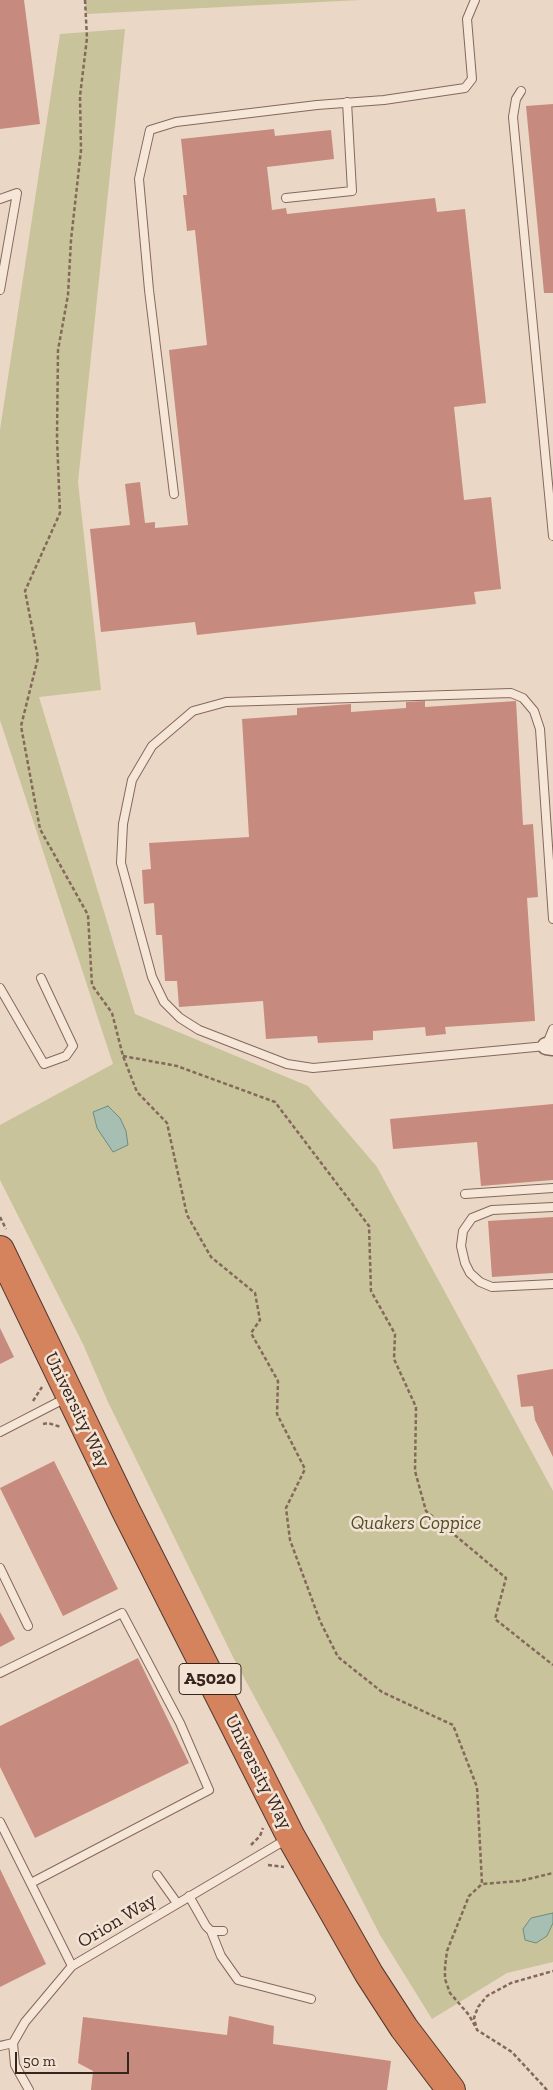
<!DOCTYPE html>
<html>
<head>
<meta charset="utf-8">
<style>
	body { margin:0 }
	#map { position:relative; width:553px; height:2090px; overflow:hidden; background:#ebd7c5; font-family:"Zilla Slab",serif }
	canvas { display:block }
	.scale { position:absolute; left:15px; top:2052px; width:114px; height:22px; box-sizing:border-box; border:2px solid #36251f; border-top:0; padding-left:6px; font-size:15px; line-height:18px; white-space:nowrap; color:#36251f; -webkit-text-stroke:4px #f3e3d4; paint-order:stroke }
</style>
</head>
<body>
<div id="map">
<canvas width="553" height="2090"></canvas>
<div class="scale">50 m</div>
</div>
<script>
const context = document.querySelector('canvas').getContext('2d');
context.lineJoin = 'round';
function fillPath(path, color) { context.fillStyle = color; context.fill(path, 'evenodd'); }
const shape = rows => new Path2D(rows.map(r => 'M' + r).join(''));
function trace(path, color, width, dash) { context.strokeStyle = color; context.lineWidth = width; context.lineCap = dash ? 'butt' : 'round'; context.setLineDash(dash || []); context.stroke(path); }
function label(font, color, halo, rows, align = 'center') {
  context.font = font + ' "Zilla Slab",serif'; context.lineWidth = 5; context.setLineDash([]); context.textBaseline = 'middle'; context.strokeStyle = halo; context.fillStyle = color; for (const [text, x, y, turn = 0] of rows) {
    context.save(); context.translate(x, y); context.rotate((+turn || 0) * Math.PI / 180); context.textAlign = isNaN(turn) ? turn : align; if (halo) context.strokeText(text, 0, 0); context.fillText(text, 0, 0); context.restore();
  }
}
fillPath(shape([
	[85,0,360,0,86,14],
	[125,29,78,482,101,690,39,697,135,1014,308,1086,377,1167,553,1491,553,1962,507,1973,432,2019,380,1935,321,1820,234,1659,108,1402,83,1344,0,1180,0,1125,113,1064,0,720,0,430,60,34]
]), '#c8c39a');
const water = shape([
	[108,1106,120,1118,126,1131,128,1145,113,1152,97,1128,93,1112,108,1106],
	[553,1913,553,1923,547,1936,536,1943,525,1940,523,1929,531,1918,553,1913]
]);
fillPath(water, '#a6bfb2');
trace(water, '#6e8c7e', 1);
fillPath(shape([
	[0,0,24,0,40,124,0,129],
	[553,104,553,293,544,293,526,106],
	[274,129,275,136,331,130,334,159,267,167,272,210,286,208,287,214,435,198,437,212,465,209,486,403,454,407,464,500,491,497,501,589,474,592,476,604,197,635,195,622,101,632,90,529,130,525,125,484,140,482,145,523,155,522,155,528,188,525,169,350,207,345,195,230,187,231,183,195,187,195,181,139],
	[425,701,425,707,516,701,523,825,533,824,538,897,527,898,535,1021,445,1027,446,1034,426,1036,425,1027,373,1031,373,1040,318,1043,317,1036,266,1039,263,1001,179,1007,177,981,165,981,162,935,156,935,154,903,144,904,142,870,151,869,149,843,249,837,242,719,297,715,297,708,351,704,351,712,406,708,406,702],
	[553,1104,553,1180,481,1186,477,1142,393,1149,390,1119],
	[553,1217,553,1273,492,1277,488,1221],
	[0,1328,14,1357,0,1364],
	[553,1369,553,1457,535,1420,533,1406,521,1407,517,1375],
	[54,1461,118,1589,63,1616,0,1488],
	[0,1612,15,1639,0,1647],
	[138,1658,189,1763,35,1838,0,1767,0,1726],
	[0,1869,46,1964,0,1987],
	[229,2016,274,2026,273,2044,391,2061,387,2090,91,2090,93,2071,78,2063,83,2017,227,2035]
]), '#c68b7e');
const lane = shape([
	[521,91,516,99,513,117,553,536],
	[286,198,352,191,347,102],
	[0,199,17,193,0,290],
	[174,494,149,290,139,179,150,130,176,122,317,105,384,100,465,88,472,79,467,19,475,0],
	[553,919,540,729,534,711,523,698,511,693,226,702,193,711,152,746,132,780,123,824,121,863,152,977,164,1002,180,1018,199,1030,287,1064,313,1068,546,1046,553,1029],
	[0,988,44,1064,66,1056,73,1046,41,978],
	[465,1194,553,1188],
	[553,1207,492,1210,472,1218,463,1231,461,1246,465,1263,470,1273,480,1282,492,1287,553,1284],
	[0,1432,66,1398],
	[0,1568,28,1626],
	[0,1673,122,1613,180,1723,209,1790,31,1883],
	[0,1822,72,1966,287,1839],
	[157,1875,177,1903],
	[189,1896,206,1926,211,1931,223,1931],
	[211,1931,221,1956,238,1980,311,1999],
	[0,2046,13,2043],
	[29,2090,15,2065,13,2043,25,2022,72,1966]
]);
const street = shape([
	[546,1046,553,1047]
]);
const highway = shape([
	[0,1250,126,1511,291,1837,369,1974,404,2028,451,2090]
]);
trace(lane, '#85685c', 10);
trace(street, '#85685c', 19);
trace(highway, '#533830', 30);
trace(shape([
	[85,0,87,38,80,96,81,150,71,240,68,295,58,350,57,438,60,513,25,591,38,658,21,726,40,829,88,915,92,985,112,1013,123,1056,137,1092,167,1123,187,1215,211,1257,255,1293,260,1320,251,1333,278,1381,277,1414,305,1469,286,1508,290,1540,320,1621,338,1657,382,1692,453,1725,477,1787,482,1884,520,1881,553,1873],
	[123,1056,177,1066,275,1102,369,1226,371,1291,395,1334,394,1359,416,1407,415,1471,426,1511,506,1578,495,1619,553,1665],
	[0,1217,6,1229],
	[33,1401,42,1387],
	[43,1424,48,1423,61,1427],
	[251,1845,260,1836,263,1828],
	[268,1865,284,1867],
	[475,2026,469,2015,450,1993,445,1979,445,1967,447,1951,469,1896,482,1884],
	[547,2090,512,2052,477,2030,474,2018,478,2007,487,1996,511,1983,553,1971]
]), '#85685c', 2.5, [4, 2.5]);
trace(lane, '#f6e6d8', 8);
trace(street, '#f6e6d8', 16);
trace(highway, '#d4835c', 28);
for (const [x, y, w] of [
	[210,1679,62]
]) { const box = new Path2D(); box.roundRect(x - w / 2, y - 15.5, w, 31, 4); context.fillStyle = '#f3e3d4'; context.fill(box); trace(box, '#36251f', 1); }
label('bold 18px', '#36251f', null, [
	["A5020",210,1679]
]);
label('19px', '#36251f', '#f3e3d4', [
	["University Way",77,1410,64],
	["University Way",258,1772,63],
	["Orion Way",117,1921,-31]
]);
label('italic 19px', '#505127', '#f3e3d4', [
	["Quakers Coppice",416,1524]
]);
</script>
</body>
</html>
